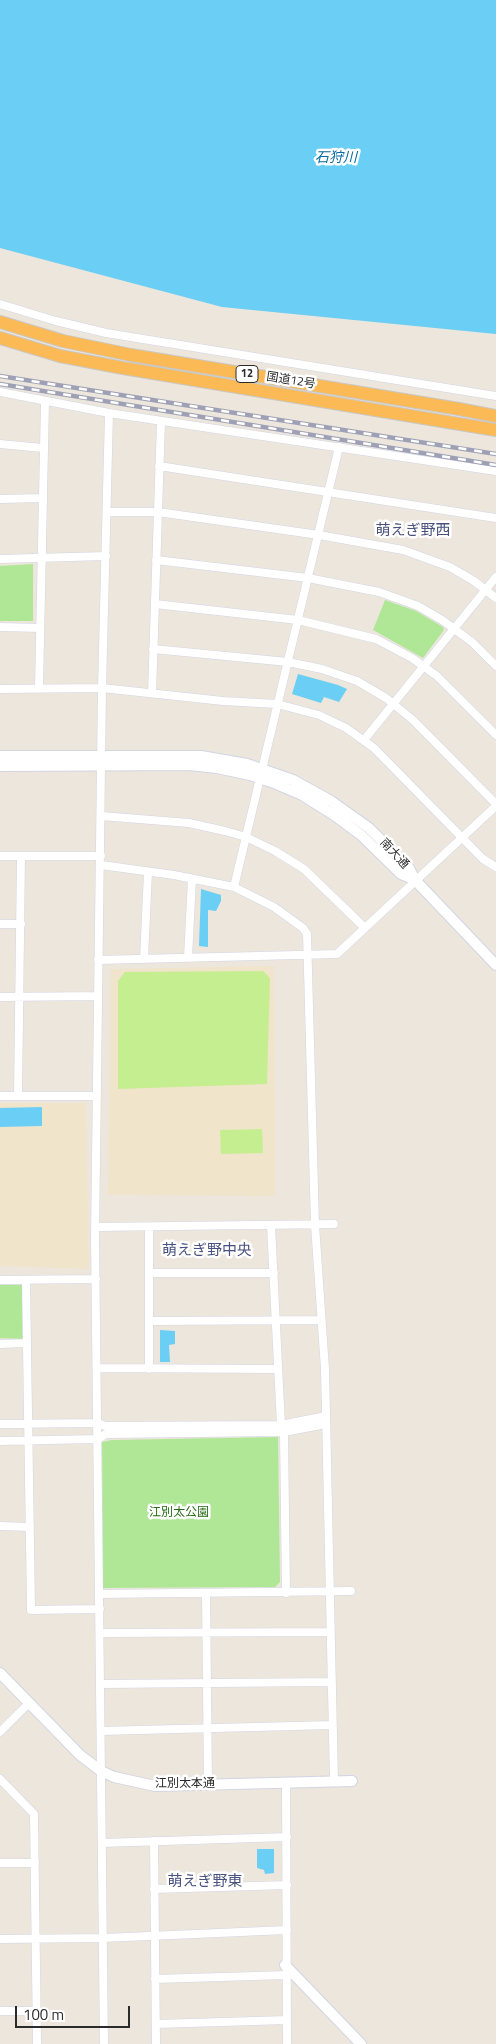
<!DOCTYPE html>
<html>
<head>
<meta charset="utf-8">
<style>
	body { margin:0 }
	#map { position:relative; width:496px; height:2044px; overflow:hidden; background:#ede6dc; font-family:"Titillium Web",sans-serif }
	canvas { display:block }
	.scale { position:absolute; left:15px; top:2006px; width:115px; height:22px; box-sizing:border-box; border:2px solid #2b2b2b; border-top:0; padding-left:6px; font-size:15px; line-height:18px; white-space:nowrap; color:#2b2b2b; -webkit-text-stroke:4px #fff; paint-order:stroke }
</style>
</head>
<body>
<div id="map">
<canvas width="496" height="2044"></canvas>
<div class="scale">100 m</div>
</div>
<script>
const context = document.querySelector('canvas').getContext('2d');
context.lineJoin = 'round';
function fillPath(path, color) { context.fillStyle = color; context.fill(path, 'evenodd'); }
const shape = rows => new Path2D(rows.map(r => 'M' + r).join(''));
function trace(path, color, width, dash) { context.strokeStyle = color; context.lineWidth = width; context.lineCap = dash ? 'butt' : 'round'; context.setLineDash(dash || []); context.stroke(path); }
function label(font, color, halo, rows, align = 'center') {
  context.font = font + ' "Titillium Web","Noto Sans JP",sans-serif'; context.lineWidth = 5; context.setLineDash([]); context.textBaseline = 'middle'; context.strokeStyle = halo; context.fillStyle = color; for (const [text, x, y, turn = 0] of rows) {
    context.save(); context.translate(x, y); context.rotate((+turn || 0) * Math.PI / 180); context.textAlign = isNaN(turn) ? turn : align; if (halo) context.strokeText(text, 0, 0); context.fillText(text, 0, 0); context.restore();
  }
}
fillPath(shape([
	[274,966,275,1196,108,1195,111,969],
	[0,1103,85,1103,89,1269,0,1266]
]), '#f0e4cb');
fillPath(shape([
	[33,564,33,621,0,621,0,566],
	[385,600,416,611,443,627,444,630,423,658,373,630],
	[0,1285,23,1285,23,1339,0,1338],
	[278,1437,280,1582,275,1587,103,1588,102,1442,112,1440]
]), '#b0e796');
fillPath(shape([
	[263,971,270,978,267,1084,118,1089,118,981,125,972],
	[262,1129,263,1153,221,1154,220,1130]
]), '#c5ee91');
fillPath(shape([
	[0,0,496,0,496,334,222,307,0,248],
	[298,674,338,685,347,689,339,702,324,697,321,703,292,694],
	[201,889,221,895,221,901,216,911,208,910,208,947,199,946],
	[42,1107,42,1126,0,1127,0,1108],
	[160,1330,175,1331,175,1344,169,1345,170,1362,160,1362],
	[257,1849,274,1849,274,1873,265,1874,264,1870,257,1868]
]), '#6acef5');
const minor = shape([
	[0,304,56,321,106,333,496,396],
	[0,392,109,413,496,471],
	[0,444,43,448],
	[159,466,496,518],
	[0,499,42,498],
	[107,512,158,512,319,535,403,550,450,567,474,581,496,598],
	[0,559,106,556],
	[156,560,308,578,379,592,418,606,442,620,472,642,496,666],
	[155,604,298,620,376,639,412,658,437,676,496,735],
	[0,627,40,628],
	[153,649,288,662,322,669,357,681,386,698,413,720,496,804],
	[39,688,45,401],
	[0,689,102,688,223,701,277,704,319,715,346,728,374,748,483,859,496,867],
	[152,693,161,421],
	[364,740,496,577],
	[101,816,189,823,225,831,246,837,275,851,304,869,365,928],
	[0,856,101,856],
	[101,865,174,875,234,887,274,907,303,928,307,934,315,1225,325,1369,334,1781],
	[234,887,339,447],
	[0,924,21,924],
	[188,957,192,879],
	[144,959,148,872],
	[98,960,337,954,496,806],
	[0,997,98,996],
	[0,1096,97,1096],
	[18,1096,21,856],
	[271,1226,281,1425,284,1432,286,1593],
	[96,1227,334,1224],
	[149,1273,274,1273],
	[0,1280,96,1279],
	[26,1280,31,1610,100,1609],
	[149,1321,321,1320],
	[0,1344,27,1343],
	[97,1368,278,1369],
	[149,1369,149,1227],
	[0,1424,98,1423,105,1426,281,1425,326,1416],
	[0,1441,98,1439,106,1434,284,1432,326,1424],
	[0,1526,30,1527],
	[206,1593,208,1785],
	[99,1594,351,1591],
	[100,1633,330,1632],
	[100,1684,331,1682],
	[101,1731,332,1725],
	[0,1732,29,1703],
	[0,1779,34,1814,37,2044],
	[286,1782,287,2044],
	[154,1841,156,2044],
	[102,1843,287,1837],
	[0,1863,35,1863],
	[154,1889,287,1885],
	[0,1939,103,1938,287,1930],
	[155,1979,287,1975],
	[0,2011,37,2011],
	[156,2024,287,2020],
	[104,2044,95,1238,102,688,109,413]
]);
const tertiary = shape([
	[0,756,201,756,247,764,293,780,331,801,369,828,409,868,415,880,496,965],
	[0,766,189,765,217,768,250,775,274,783,302,795,334,815,361,835,401,874,415,880],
	[0,1673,80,1755,101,1771,114,1777,155,1786,352,1781],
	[285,1965,361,2044]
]);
const trunk = shape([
	[0,322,63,341,131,355,459,409,496,416],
	[0,338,60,356,123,368,496,430]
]);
trace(minor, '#d1d5e4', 9);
trace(tertiary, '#d1d5e4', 12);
trace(trunk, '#c8c8c8', 14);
trace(minor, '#fff', 8);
trace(tertiary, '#fff', 10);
trace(trunk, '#fbba56', 12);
const rail = shape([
	[0,376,496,454],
	[0,384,496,465]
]);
trace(rail, '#9ea1b6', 4.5);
trace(rail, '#fff', 2.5, [8]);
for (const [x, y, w] of [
	[247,374,22]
]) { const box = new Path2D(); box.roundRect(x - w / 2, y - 8.5, w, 17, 4); context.fillStyle = '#fff'; context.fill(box); trace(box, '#2b2b2b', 1); }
label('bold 11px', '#2b2b2b', null, [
	["12",247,374]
]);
label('12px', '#2b2b2b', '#fff', [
	["国道12号",291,381,9],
	["南大通",394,854,47],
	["江別太本通",185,1784]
]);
label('12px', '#276c17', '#fff', [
	["江別太公園",179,1513]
]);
label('italic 14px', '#076ba3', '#fff', [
	["石狩川",336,159]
]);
label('15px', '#49517e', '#fff', [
	["萌えぎ野西",413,531],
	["萌えぎ野中央",207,1251],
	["萌えぎ野東",205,1882]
]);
</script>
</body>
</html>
